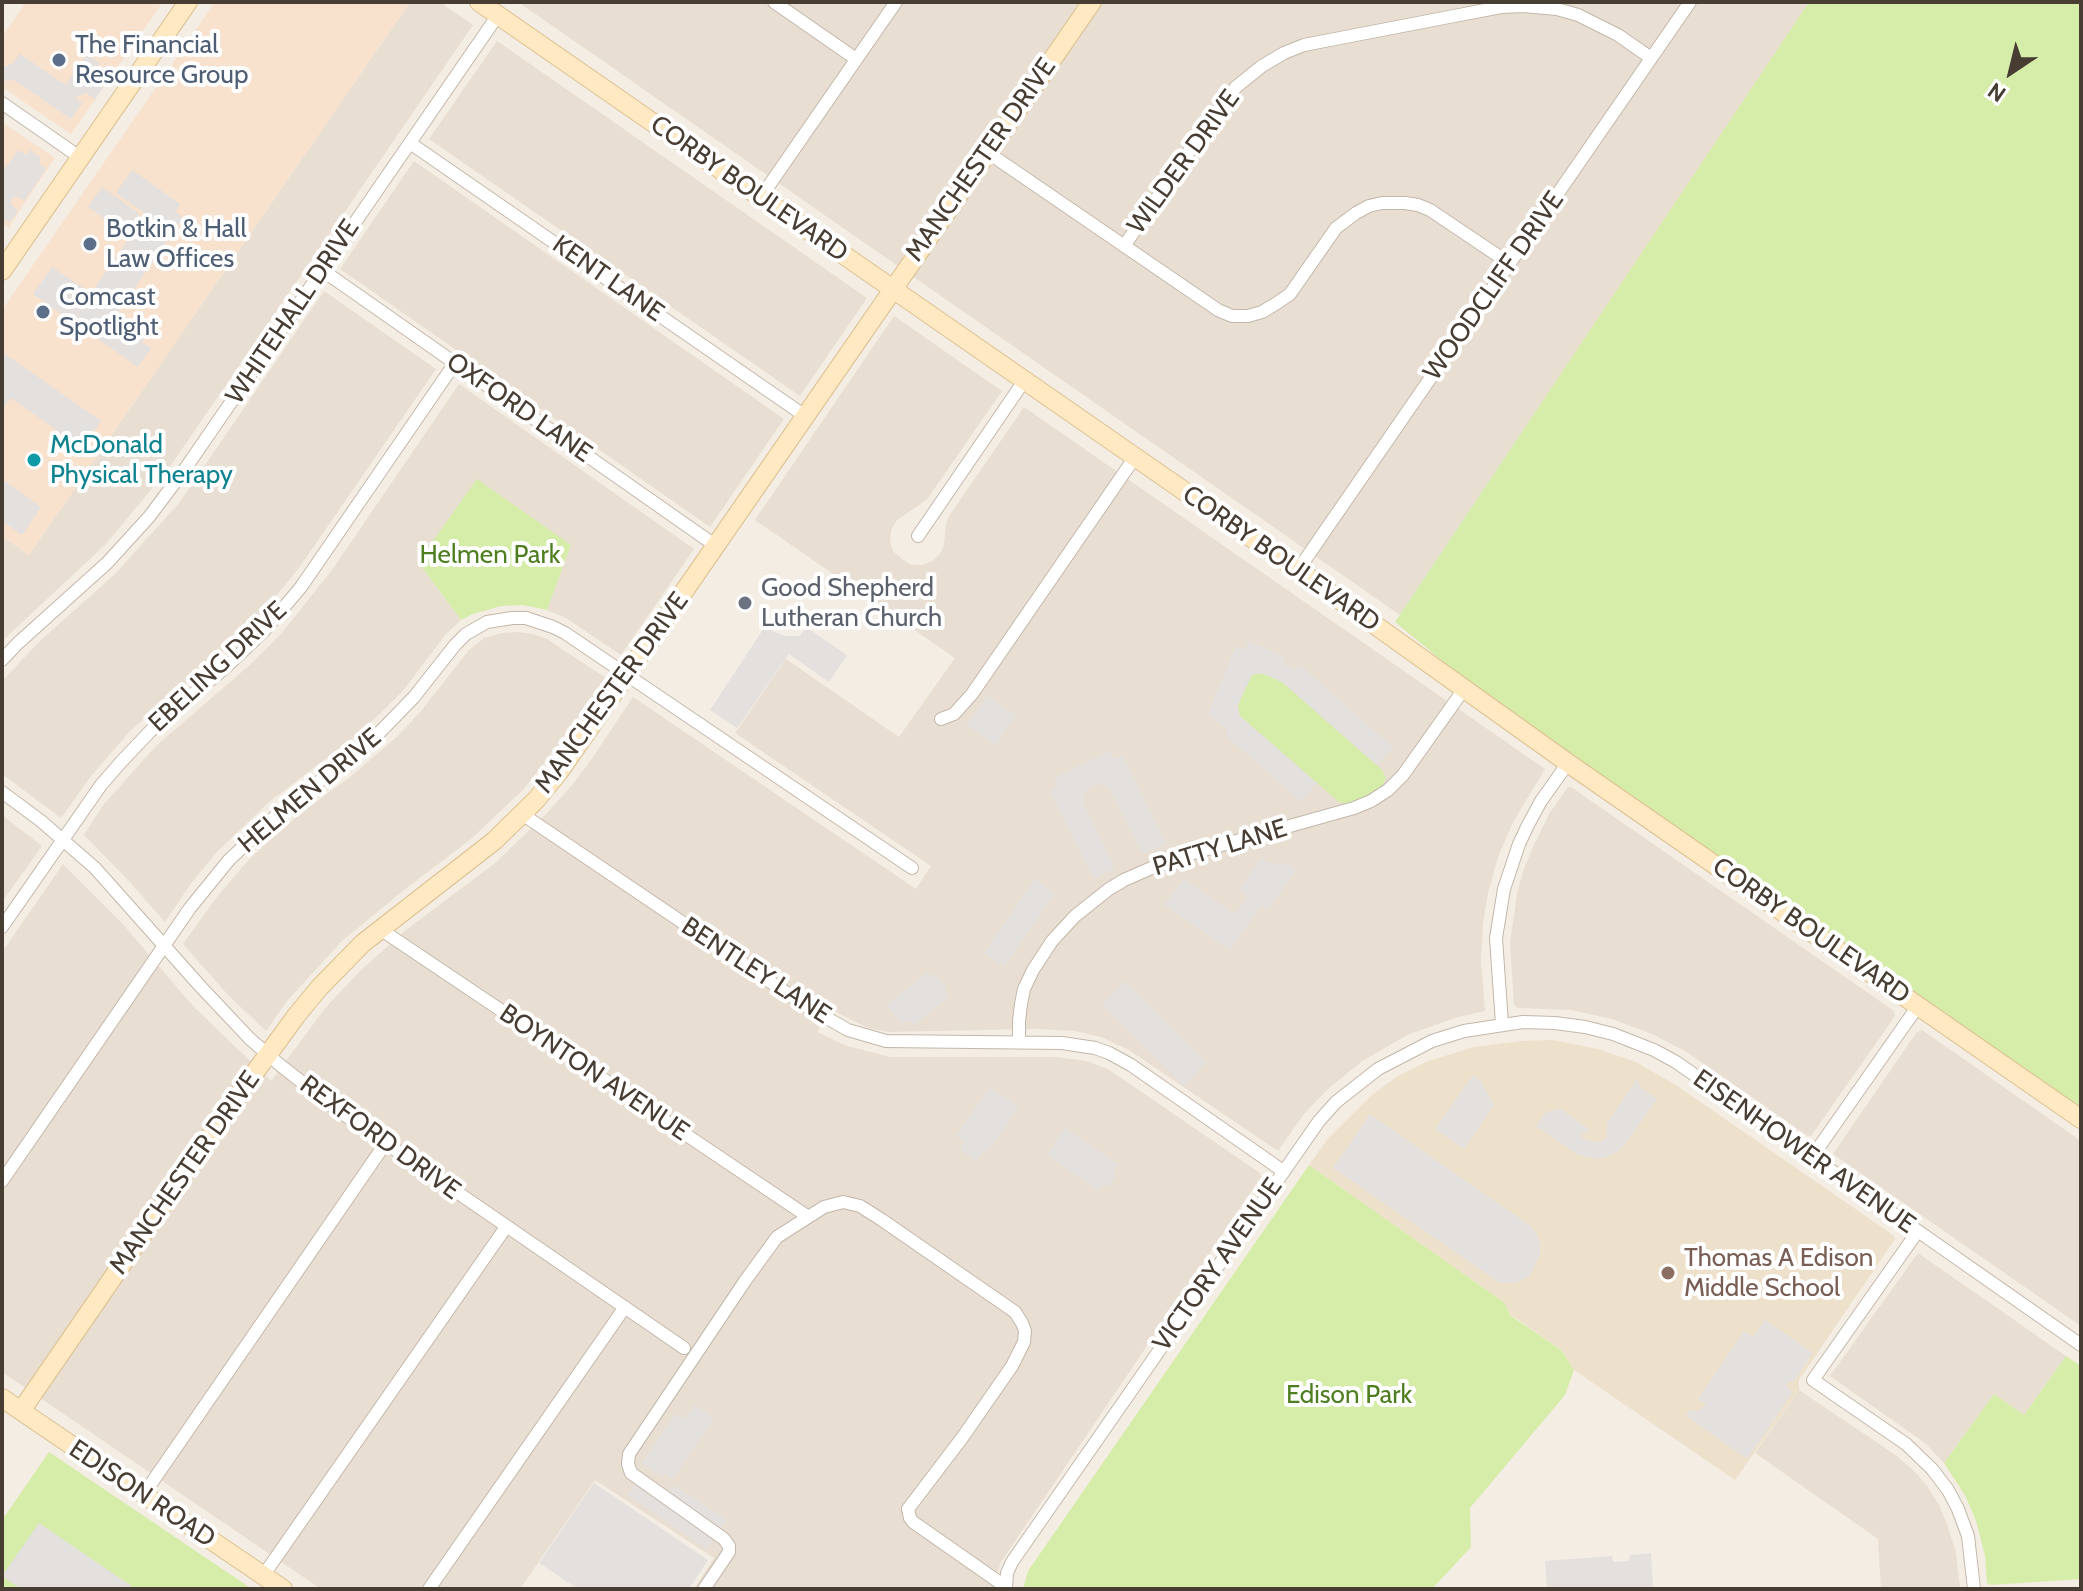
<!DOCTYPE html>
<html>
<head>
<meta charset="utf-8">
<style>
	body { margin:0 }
	#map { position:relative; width:2083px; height:1591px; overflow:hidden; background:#f4ede4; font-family:Cabin,sans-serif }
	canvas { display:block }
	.frame { position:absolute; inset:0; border:4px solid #473d33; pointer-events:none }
	.north { position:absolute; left:1971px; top:32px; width:80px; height:80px; -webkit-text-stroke:6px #fff; paint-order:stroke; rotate:215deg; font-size:22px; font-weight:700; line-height:32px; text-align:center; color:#473d33 }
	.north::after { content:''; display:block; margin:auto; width:28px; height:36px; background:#473d33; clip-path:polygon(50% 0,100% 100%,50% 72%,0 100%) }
</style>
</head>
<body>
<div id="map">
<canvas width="2083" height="1591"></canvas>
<div class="frame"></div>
<div class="north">N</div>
</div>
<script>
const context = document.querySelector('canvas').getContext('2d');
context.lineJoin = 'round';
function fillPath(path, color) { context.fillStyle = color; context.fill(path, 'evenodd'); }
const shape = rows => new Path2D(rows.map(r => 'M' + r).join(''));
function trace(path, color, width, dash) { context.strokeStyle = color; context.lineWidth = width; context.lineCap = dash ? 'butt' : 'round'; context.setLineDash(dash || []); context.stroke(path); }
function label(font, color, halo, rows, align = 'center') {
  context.font = font + ' Cabin,sans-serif'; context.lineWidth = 8; context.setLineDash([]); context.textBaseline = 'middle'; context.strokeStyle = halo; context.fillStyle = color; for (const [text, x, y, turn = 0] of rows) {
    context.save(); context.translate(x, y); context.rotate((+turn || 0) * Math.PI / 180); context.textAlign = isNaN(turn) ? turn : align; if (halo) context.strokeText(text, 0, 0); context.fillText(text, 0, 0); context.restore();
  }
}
fillPath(shape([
	[410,2,440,2,473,25,169,468,105,545,2,641,2,536,29,555],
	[518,2,1809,2,1400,615],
	[497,41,867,298,800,396,429,139],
	[414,161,784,419,710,527,340,269],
	[324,291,436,369,299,568,262,613,234,642,131,730,91,776,61,818,2,774,2,681,40,641,115,574,179,503],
	[894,316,1002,391,928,498,921,504,897,520,891,530,890,541,893,551,903,560,912,565,923,565,932,561,940,554,944,545,946,524,949,516,1024,407,1545,769,1513,822,1498,857,1488,893,1483,924,1481,960,1485,1011,1458,1017,1407,1035,1361,1062,1328,1089,1304,1114,1278,1151,1129,1050,1101,1037,1075,1031,1033,1029,888,1032,868,1028,832,1010,817,1032,847,1046,890,1057,1057,1057,1086,1061,1108,1069,1260,1173,1261,1177,1001,1562,998,1571,996,1589,694,1589,714,1558,595,1480,520,1589,321,1589,2,1372,2,952,63,864,122,923,193,1006,271,1081,326,1007,362,969,406,930,494,864,546,814,573,784,593,757,633,697,916,889,931,866,735,733,786,659,899,737,955,658,755,520],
	[459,384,694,549,621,655,566,618,547,610,571,545,418,562,461,620,446,634,402,692,361,732,269,802,215,854,190,885,165,922,129,881,84,835,104,804,157,745,251,664,281,634,332,570],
	[517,632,533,634,547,639,606,678,565,737,523,790,471,839,404,890,342,941,287,1001,266,1031,230,997,183,944,216,898,244,865,269,840,306,809,349,778,399,735,421,711,468,651,484,638,502,633],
	[1568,787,1571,787,1894,1011,1895,1016,1811,1136,1808,1136,1685,1051,1652,1034,1612,1019,1571,1010,1517,1008,1514,1005,1510,942,1517,894,1523,871,1534,845,1549,814],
	[2,815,42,846,2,902],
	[1922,1030,2081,1141,2081,1326,1833,1154,1916,1033],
	[1918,1253,2066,1356,2024,1415,1994,1394,1944,1463,1925,1443,1830,1376],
	[1799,1390,1897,1456,1915,1472,1927,1486,1939,1505,1947,1524,1956,1553,1960,1587,1881,1589,1878,1539,1755,1453]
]), '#e8dfd2');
fillPath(shape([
	[26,2,163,2,71,134,2,87,2,37],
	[215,2,410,2,29,555,2,536,2,310],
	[2,122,55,158,25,202,9,228,2,223]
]), '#f8e1cd');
fillPath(shape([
	[1552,1040,1598,1049,1636,1062,1676,1085,1893,1235,1895,1239,1799,1380,1799,1390,1735,1480,1574,1370,1561,1350,1510,1314,1505,1303,1309,1165,1329,1137,1373,1094,1398,1076,1428,1061,1474,1047,1521,1041]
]), '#eee1cc');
fillPath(shape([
	[1809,2,2081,2,2081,1108,1508,711,1469,683,1395,622],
	[477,479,571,545,547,610,523,605,501,606,473,614,461,620,418,562],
	[1257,673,1271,676,1282,682,1382,770,1386,778,1381,788,1349,804,1339,802,1240,716,1238,705,1249,678],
	[1309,1165,1505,1303,1510,1315,1561,1350,1574,1370,1565,1395,1470,1508,1471,1547,1432,1589,1023,1589,1028,1571],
	[2066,1356,2081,1366,2081,1579,1990,1585,1987,1583,1985,1556,1976,1521,1966,1497,1944,1463,1994,1394,2024,1415],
	[49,1452,252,1589,2,1589,2,1520]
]), '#d6eca9');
fillPath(shape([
	[20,54,66,85,87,54,100,63,92,75,92,79,103,88,95,99,86,93,75,98,82,103,71,119,14,80,2,81,2,68,13,63],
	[18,150,26,155,30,150,41,158,39,163,46,169,24,201,17,196,12,198,11,204,18,211,10,222,2,219,2,173],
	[132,170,180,204,176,212,183,218,118,312,148,333,142,342,151,348,138,367,33,294,52,267,91,293,146,214,116,193],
	[102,187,140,214,126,234,88,207],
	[2,352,101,421,82,448,11,398,2,409],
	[2,479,41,507,22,535,2,521],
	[806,627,847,655,829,682,789,654,737,728,710,710,764,628,785,636,800,636],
	[1248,641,1285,657,1283,664,1295,670,1300,665,1393,747,1377,765,1282,682,1261,673,1252,675,1238,705,1238,711,1240,716,1317,783,1301,801,1225,735,1228,730,1208,714,1236,646,1245,650],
	[987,696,1016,715,996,745,967,725],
	[1109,751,1113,759,1122,755,1166,844,1143,854,1109,787,1097,784,1089,788,1084,793,1083,803,1115,868,1094,879,1050,791,1058,787,1054,778],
	[1261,858,1268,863,1288,864,1297,869,1268,910,1261,906,1230,950,1164,905,1184,879,1233,913,1237,912,1246,899,1246,894,1239,890],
	[1035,879,1055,893,1004,967,984,953],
	[928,972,932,976,936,974,947,988,944,990,949,997,914,1025,909,1020,902,1024,886,1005],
	[1125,981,1206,1062,1184,1086,1102,1005],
	[1473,1075,1481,1081,1494,1105,1464,1149,1435,1129],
	[1637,1079,1641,1088,1657,1099,1626,1143,1618,1151,1609,1156,1599,1159,1578,1155,1536,1126,1546,1112,1561,1109,1591,1131,1580,1134,1583,1139,1598,1142,1604,1140,1607,1137,1607,1123],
	[990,1087,1019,1107,988,1151,983,1151,976,1161,960,1149,965,1142,956,1136],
	[1370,1114,1529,1225,1537,1234,1540,1244,1540,1255,1530,1275,1521,1281,1511,1283,1500,1283,1333,1168],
	[1065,1128,1118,1164,1113,1171,1116,1175,1109,1186,1104,1185,1099,1191,1047,1155],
	[1765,1320,1813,1353,1794,1381,1787,1383,1786,1386,1793,1392,1747,1459,1686,1416,1690,1410,1698,1411,1703,1408,1706,1404,1698,1399,1744,1331,1753,1337],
	[695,1405,714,1418,673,1479,665,1474,662,1477,642,1463,675,1414,685,1419],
	[641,1476,668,1492,674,1485,727,1520,707,1549,627,1495],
	[594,1483,708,1560,689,1589,578,1589,539,1563],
	[39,1523,136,1589,21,1589,2,1576],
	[1651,1553,1653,1588,1547,1589,1545,1561,1612,1556,1613,1562,1629,1561,1630,1555]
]), '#e4e0dd');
const street = shape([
	[774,2,856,59],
	[2,103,81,158],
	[410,143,805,416],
	[987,152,1218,310,1232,316,1248,316,1262,312,1277,303,1290,294,1336,228,1356,213,1369,206,1382,203,1405,203,1418,205,1430,210,1509,263],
	[761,197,896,2],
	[1124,246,1214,115,1236,87,1262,66,1284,53,1304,45,1454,16,1501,7,1523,6,1557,9,1578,15,1618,35,1651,58],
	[322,270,716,546],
	[918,536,1024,381],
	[1298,570,1690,2],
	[2,660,17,644,107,563,149,517,185,469,498,15],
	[941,719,954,714,972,694,1135,457],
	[2,792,41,821,95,868,200,986,250,1039,280,1065,336,1109,684,1348],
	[522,814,806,1006,848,1030,886,1041,1062,1043,1095,1048,1109,1053,1131,1065,1283,1171],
	[2,927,101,785,121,762,159,722,226,667,263,632,301,587,455,363],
	[380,929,807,1216],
	[1502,1024,1496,938,1504,889,1519,844,1528,825,1541,801,1568,763],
	[1019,1042,1019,1021,1021,1004,1024,989,1033,970,1052,941,1075,916,1109,889,1124,880,1172,859,1354,808,1371,801,1388,790,1403,775,1464,689],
	[1812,1157,1918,1006],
	[2,1181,190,908,229,860,284,808,345,762,379,733,414,697,455,645,466,634,487,622,512,618,526,618,553,627,565,633,912,868],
	[1918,1231,1813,1380,1906,1444,1932,1469,1948,1490,1958,1509,1968,1536,1974,1589],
	[144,1494,385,1144],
	[263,1576,506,1227],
	[429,1589,625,1307],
	[704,1589,729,1552,729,1546,724,1539,631,1473,628,1464,629,1454,745,1281,777,1237,824,1207,843,1202,860,1206,882,1220,1005,1305,1015,1312,1022,1323,1025,1331,1024,1342,1012,1366,962,1438,908,1509,910,1518,913,1522,1006,1587],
	[1006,1589,1007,1573,1012,1562,1319,1121,1336,1102,1378,1069,1432,1041,1464,1031,1523,1022,1555,1023,1585,1027,1613,1034,1654,1050,1676,1062,2081,1345]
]);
const secondary = shape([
	[479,2,1298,570,1568,763,2081,1119],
	[2,271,188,2],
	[2,1398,283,1589],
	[21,1411,242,1090,296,1016,319,988,363,943,494,841,536,800,559,772,1092,2]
]);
trace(street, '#c3b7a9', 14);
trace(secondary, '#dcc091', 20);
trace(street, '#fff', 12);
trace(secondary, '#ffe9c3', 18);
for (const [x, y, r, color] of [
	[59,60,8,"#5c6f8a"],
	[90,244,8,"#5c6f8a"],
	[43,312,8,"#5c6f8a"],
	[34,460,8,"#0f9aa8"],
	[745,603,8,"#6b7280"],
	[1668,1273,8,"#8d6e63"]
]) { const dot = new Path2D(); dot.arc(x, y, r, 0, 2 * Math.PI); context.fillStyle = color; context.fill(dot); trace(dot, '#fff', 3); }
label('26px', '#4e5e75', '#fff', [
	["The Financial",75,45],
	["Resource Group",75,75],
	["Botkin & Hall",106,229],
	["Law Offices",106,259],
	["Comcast",59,297],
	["Spotlight",59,327]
], 'left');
label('26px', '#473d33', '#fff', [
	["MANCHESTER DRIVE",981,160,-55],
	["WILDER DRIVE",1184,162,-54],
	["CORBY BOULEVARD",749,189,35],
	["KENT LANE",608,279,35],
	["WOODCLIFF DRIVE",1494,286,-55],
	["WHITEHALL DRIVE",293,312,-56],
	["OXFORD LANE",519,408,35],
	["CORBY BOULEVARD",1281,559,35],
	["EBELING DRIVE",218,667,-43],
	["MANCHESTER DRIVE",612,693,-54],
	["HELMEN DRIVE",310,791,-40],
	["PATTY LANE",1220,848,-17],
	["CORBY BOULEVARD",1811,931,35],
	["BENTLEY LANE",756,971,33],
	["BOYNTON AVENUE",594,1073,34],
	["REXFORD DRIVE",380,1138,36],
	["EISENHOWER AVENUE",1804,1152,35],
	["MANCHESTER DRIVE",185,1173,-55],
	["VICTORY AVENUE",1218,1265,-55],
	["EDISON ROAD",142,1494,34]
]);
label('26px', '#0d838f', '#fff', [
	["McDonald",50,445],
	["Physical Therapy",50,475]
], 'left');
label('26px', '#4f7e21', '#fff', [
	["Helmen Park",490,555],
	["Edison Park",1349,1395]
]);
label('26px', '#5b616d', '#fff', [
	["Good Shepherd",761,588],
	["Lutheran Church",761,618]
], 'left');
label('26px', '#785e54', '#fff', [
	["Thomas A Edison",1684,1258],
	["Middle School",1684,1288]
], 'left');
</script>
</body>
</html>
